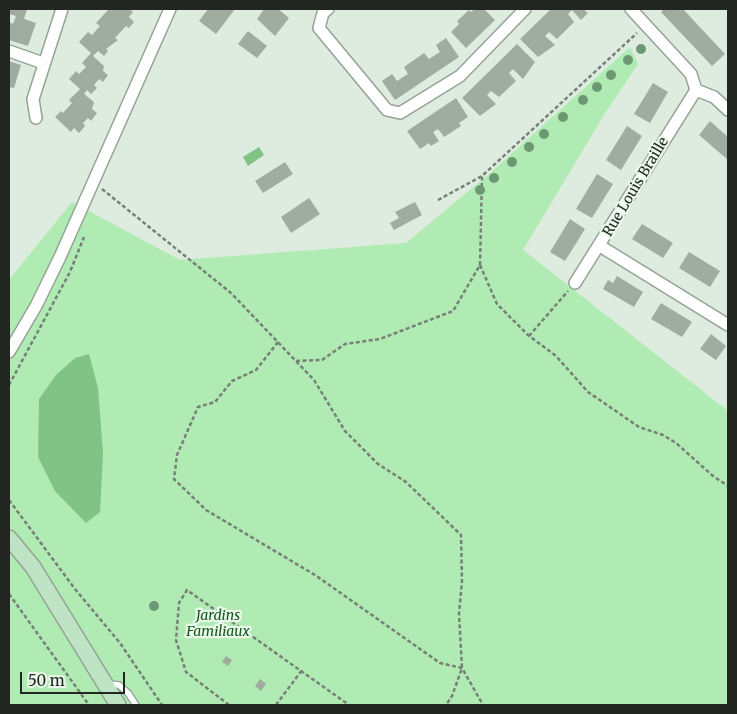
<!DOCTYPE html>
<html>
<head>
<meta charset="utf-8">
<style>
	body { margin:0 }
	#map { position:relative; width:737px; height:714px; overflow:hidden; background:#ddecde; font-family:Merriweather,serif }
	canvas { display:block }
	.frame { position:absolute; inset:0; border:10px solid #212621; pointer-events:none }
	.scale { position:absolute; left:20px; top:672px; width:105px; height:22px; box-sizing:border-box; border:2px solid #212621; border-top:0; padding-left:6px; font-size:15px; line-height:18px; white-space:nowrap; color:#212621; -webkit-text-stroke:4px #ebf9eb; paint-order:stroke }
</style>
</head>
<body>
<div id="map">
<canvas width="737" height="714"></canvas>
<div class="frame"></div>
<div class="scale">50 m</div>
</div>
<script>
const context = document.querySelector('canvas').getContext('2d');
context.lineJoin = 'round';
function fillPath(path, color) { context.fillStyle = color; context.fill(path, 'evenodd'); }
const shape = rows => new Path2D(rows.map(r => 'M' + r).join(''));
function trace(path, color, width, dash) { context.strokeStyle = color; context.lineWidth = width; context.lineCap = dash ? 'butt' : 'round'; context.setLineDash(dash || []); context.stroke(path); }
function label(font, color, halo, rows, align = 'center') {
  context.font = font + ' Merriweather,serif'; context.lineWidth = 4.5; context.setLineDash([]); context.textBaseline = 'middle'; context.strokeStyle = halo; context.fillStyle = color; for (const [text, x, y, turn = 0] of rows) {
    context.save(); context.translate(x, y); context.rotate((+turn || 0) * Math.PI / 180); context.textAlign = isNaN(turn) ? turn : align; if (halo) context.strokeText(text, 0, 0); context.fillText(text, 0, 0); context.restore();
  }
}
fillPath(shape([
	[630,47,638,64,605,113,523,250,728,411,728,705,9,705,9,280,72,202,180,260,406,243,489,174]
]), '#afebb2');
fillPath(shape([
	[259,147,264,155,248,166,243,157],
	[89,354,98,388,103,453,100,512,86,523,55,491,38,457,39,399,56,375,75,358]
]), '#81c285');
fillPath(shape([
	[9,9,27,9,24,19,36,23,28,46,9,40,9,22,13,24,16,16,9,14],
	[109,9,129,9,133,12,129,17,134,22,129,28,126,26,115,38,118,40,106,49,108,51,104,56,98,51,93,56,104,66,103,71,108,75,103,82,99,79,94,85,97,88,91,94,87,90,84,94,94,102,92,109,97,113,91,121,88,118,83,123,85,126,79,133,74,128,71,132,55,117,61,111,63,113,72,103,69,100,80,89,69,79,76,71,79,74,86,67,82,63,91,53,79,42,88,32,92,35,100,26,96,23],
	[208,9,235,9,216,34,199,21],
	[264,9,278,9,289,18,275,36,257,19],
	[475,9,484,9,495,20,466,48,451,32,459,24,457,21,469,10,471,12],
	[551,9,587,9,585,11,588,13,581,20,572,10,568,14,574,22,557,39,549,32,545,36,555,45,538,57,520,39],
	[664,9,683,9,725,54,712,66,661,12],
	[248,31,267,46,257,58,238,44],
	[446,38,459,57,395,100,382,81,392,74,397,81,408,74,404,67,424,53,429,59,440,52,436,45],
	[517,44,535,62,523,79,513,69,509,73,516,81,499,97,491,91,487,95,496,104,480,116,462,98],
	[9,61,21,65,14,88,9,87],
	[653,83,668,92,650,123,634,114],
	[456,98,468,117,459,123,461,126,444,137,438,129,433,132,439,141,431,146,429,143,420,149,407,131],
	[710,121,728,137,728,160,699,135],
	[627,126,642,136,621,170,606,160],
	[285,162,293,174,263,193,255,181],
	[597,174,613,184,592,218,576,209],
	[309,198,320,214,291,233,281,217],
	[415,202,422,215,394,230,390,223,399,218,395,212],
	[570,219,585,229,565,261,550,252],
	[642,224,673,243,663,258,632,239],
	[689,252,720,271,710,287,679,268],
	[617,276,643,292,634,307,603,289,608,280,613,283],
	[661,303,692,322,682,337,651,319],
	[711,334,726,346,716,360,700,349],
	[226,656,232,660,228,666,222,662],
	[260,679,266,684,261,691,255,686]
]), '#9fac9f');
const service = shape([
	[107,684,119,685,128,693,136,705]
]);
const minor = shape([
	[328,9,323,13,319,28,387,110,400,113,460,76,525,9],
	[631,9,691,74,696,90],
	[9,51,43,63],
	[696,90,714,97,728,110],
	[36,118,33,99,62,9],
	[600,246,728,325],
	[575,283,696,90],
	[9,352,36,306,60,257,170,9]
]);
const secondary = shape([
	[9,538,33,567,118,705]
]);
trace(service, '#95a396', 8);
trace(minor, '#95a396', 14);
trace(secondary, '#95a396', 18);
trace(shape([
	[102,189,231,293,314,380,345,431,378,464,406,482,461,535,462,581,459,614,462,668,452,696,446,705],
	[438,200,482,176,637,33],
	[480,265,497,304,528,335,556,356,588,392,639,427,663,435,676,443,713,476,728,486],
	[529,336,568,291],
	[278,342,256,370,232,381,215,402,198,407,177,455,174,479,206,510,315,575,440,663,462,668,483,705],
	[296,361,322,360,345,344,380,339,453,311,480,265,482,176],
	[9,385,70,272,84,237],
	[9,500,75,589,120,643,162,705],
	[9,594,89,705],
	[229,705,186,672,176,640,179,603,187,590,349,705],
	[276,705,302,670]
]), '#768077', 2.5, [4, 2.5]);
trace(service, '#fff', 5.5);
trace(minor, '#fff', 11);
trace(secondary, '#bfe3c5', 15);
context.fillStyle = '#6c9974';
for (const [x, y] of [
	[641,49],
	[628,60],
	[611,75],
	[597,87],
	[583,100],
	[563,117],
	[544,134],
	[529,147],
	[512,162],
	[494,178],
	[480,190],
	[154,606]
]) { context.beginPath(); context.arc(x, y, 5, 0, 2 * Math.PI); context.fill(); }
label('14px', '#212621', '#ebf9eb', [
	["Rue Louis Braille",636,187,-59]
]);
label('italic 14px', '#0f551d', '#ebf9eb', [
	["Jardins",218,616],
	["Familiaux",218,632]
]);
</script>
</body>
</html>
